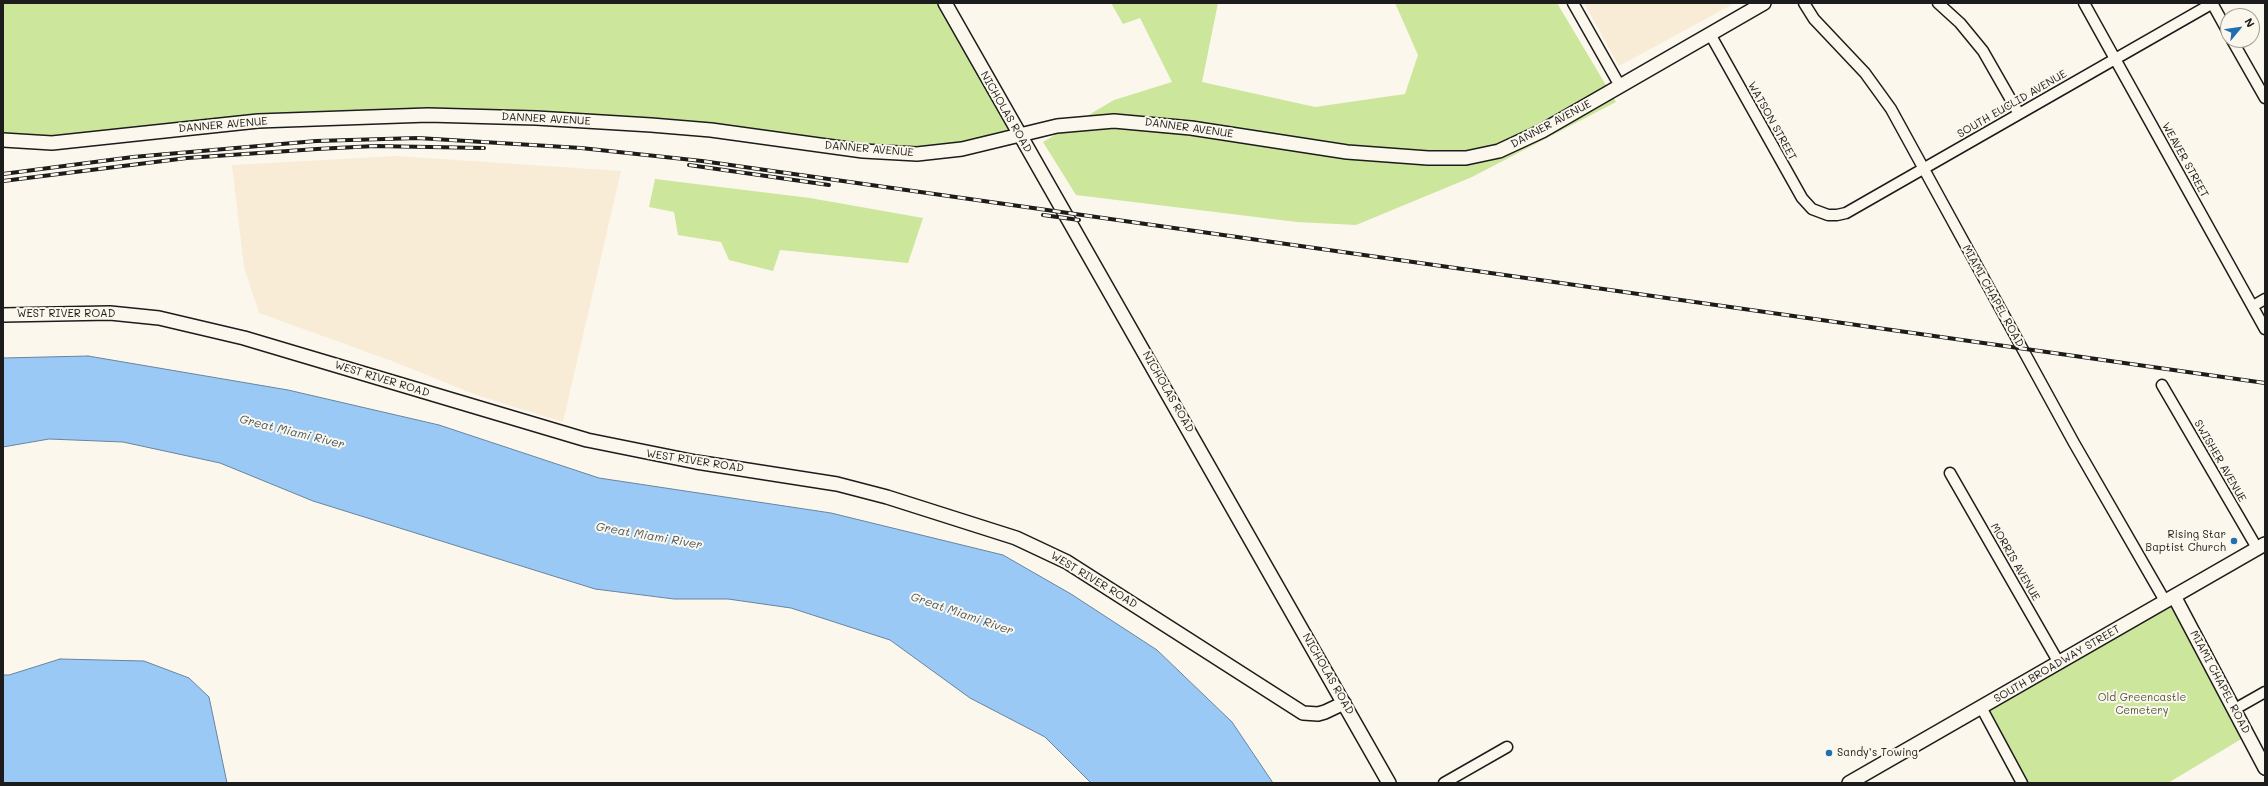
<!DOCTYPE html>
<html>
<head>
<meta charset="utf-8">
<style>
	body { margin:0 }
	#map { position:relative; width:2268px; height:786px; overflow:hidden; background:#fbf7ec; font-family:Mali,sans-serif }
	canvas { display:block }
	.frame { position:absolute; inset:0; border:4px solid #1c1c1c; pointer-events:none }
	.north { position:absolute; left:2220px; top:8px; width:40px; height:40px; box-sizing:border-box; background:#fbf7ec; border:1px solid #a29f99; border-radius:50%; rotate:61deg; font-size:11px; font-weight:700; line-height:16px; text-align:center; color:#1c1c1c }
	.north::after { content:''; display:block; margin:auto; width:14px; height:18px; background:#1f6fb2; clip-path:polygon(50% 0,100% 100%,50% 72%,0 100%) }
</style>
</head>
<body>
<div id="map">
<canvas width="2268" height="786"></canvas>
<div class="frame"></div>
<div class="north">N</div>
</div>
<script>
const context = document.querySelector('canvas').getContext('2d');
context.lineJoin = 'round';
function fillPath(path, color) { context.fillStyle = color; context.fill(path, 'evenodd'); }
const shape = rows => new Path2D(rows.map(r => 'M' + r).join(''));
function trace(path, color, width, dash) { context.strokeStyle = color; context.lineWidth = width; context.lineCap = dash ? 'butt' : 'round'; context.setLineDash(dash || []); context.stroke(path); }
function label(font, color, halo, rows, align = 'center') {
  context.font = font + ' Mali,sans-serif'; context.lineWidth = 4; context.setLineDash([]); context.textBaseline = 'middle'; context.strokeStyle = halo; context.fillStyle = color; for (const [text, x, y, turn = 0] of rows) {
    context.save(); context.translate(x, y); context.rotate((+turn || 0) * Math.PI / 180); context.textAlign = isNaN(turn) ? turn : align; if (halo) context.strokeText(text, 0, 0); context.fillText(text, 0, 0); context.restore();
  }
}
fillPath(shape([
	[1584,3,1735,3,1619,66],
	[396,156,621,171,563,422,479,396,392,361,259,313,244,267,232,165]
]), '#f8ecd6');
fillPath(shape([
	[3,3,945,3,1019,134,939,153,536,118,185,127,3,140],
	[1111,3,1218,3,1202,82,1315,107,1405,94,1418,55,1395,3,1557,3,1616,102,1472,177,1356,225,1297,222,1076,195,1043,142,1114,100,1172,82,1140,18,1123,24],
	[655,179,810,198,923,218,908,263,780,250,773,271,729,260,721,242,678,235,674,212,649,207],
	[2174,596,2248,735,2168,783,2022,783,1981,707]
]), '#cce69c');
const water = shape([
	[88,356,288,390,439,425,599,478,831,513,1003,555,1071,594,1157,650,1232,722,1273,783,1091,783,1045,737,970,698,890,640,791,608,728,599,674,599,595,589,313,501,220,463,123,442,49,439,3,447,3,358,88,356],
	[60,659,144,661,189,678,209,697,227,783,3,783,3,675,9,675,60,659]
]);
fillPath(water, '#9ac9f5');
trace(water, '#68849e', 1);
const minor = shape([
	[1573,3,1620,86],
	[1804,3,1814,19,1865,73,1891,109,2074,443,2165,601],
	[1938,3,1960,23,1983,51,2019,114],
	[2084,3,2265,329],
	[2212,3,2228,32],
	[1710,34,1802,198,1812,209,1828,215,1837,215,1846,213,2213,3],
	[2232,40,2265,98],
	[2253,306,2265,299],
	[2162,385,2257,548],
	[1950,473,2059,663],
	[1981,707,2022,783],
	[2235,709,2265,692],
	[1444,783,1507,747]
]);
const tertiary = shape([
	[945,3,1389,783],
	[3,140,52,143,258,121,428,115,536,118,651,125,711,130,863,151,917,154,962,149,1057,126,1114,121,1191,128,1347,152,1428,158,1466,158,1499,151,1542,131,1764,3],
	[3,315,110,313,159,318,244,338,587,440,696,462,837,484,887,497,1016,538,1067,562,1303,713,1318,714,1325,712,1344,703],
	[2174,596,2265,768],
	[1849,783,2265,544]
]);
trace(minor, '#1c1c1c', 13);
trace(tertiary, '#1c1c1c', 16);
trace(minor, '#fbf7ec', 10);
trace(tertiary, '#fbf7ec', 13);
const rail = shape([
	[689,165,829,185],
	[3,174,133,157,316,141,418,138,581,148,702,161,2265,383],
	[3,181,187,158,317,149,375,146,484,148],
	[1043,215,1079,220]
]);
trace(rail, '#1c1c1c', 4);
trace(rail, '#fbf7ec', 2.5, [8]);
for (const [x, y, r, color] of [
	[2234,541,4,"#1f6fb2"],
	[1829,753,4,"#1f6fb2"]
]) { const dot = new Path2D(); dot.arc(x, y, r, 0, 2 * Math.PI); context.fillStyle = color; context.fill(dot); trace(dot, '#fbf7ec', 1.5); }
label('11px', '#1c1c1c', '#fbf7ec', [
	["SOUTH EUCLID AVENUE",2012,104,-30],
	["NICHOLAS ROAD",1006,112,60],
	["DANNER AVENUE",546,119,3],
	["WATSON STREET",1772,121,61],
	["DANNER AVENUE",1551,124,-28],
	["DANNER AVENUE",223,125,-5],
	["DANNER AVENUE",1189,128,8],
	["DANNER AVENUE",869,149,5],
	["WEAVER STREET",2185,160,61],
	["MIAMI CHAPEL ROAD",1993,296,61],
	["WEST RIVER ROAD",66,314],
	["WEST RIVER ROAD",382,379,17],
	["NICHOLAS ROAD",1168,392,60],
	["WEST RIVER ROAD",695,461,9],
	["SWISHER AVENUE",2220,461,60],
	["MORRIS AVENUE",2015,562,60],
	["WEST RIVER ROAD",1094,580,31],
	["SOUTH BROADWAY STREET",2057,664,-30],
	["NICHOLAS ROAD",1328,674,60],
	["MIAMI CHAPEL ROAD",2220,682,62]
]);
label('11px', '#1c1c1c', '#fbf7ec', [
	["Rising Star",2226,535],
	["Baptist Church",2226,548],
	["Sandy’s Towing",1837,753,"left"]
], 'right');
label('11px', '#515942', '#fbf7ec', [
	["Old Greencastle",2142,698],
	["Cemetery",2142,711]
]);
label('italic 12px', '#485968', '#fbf7ec', [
	["Great Miami River",292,432,14],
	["Great Miami River",649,536,10],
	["Great Miami River",962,614,19]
]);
</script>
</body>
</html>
